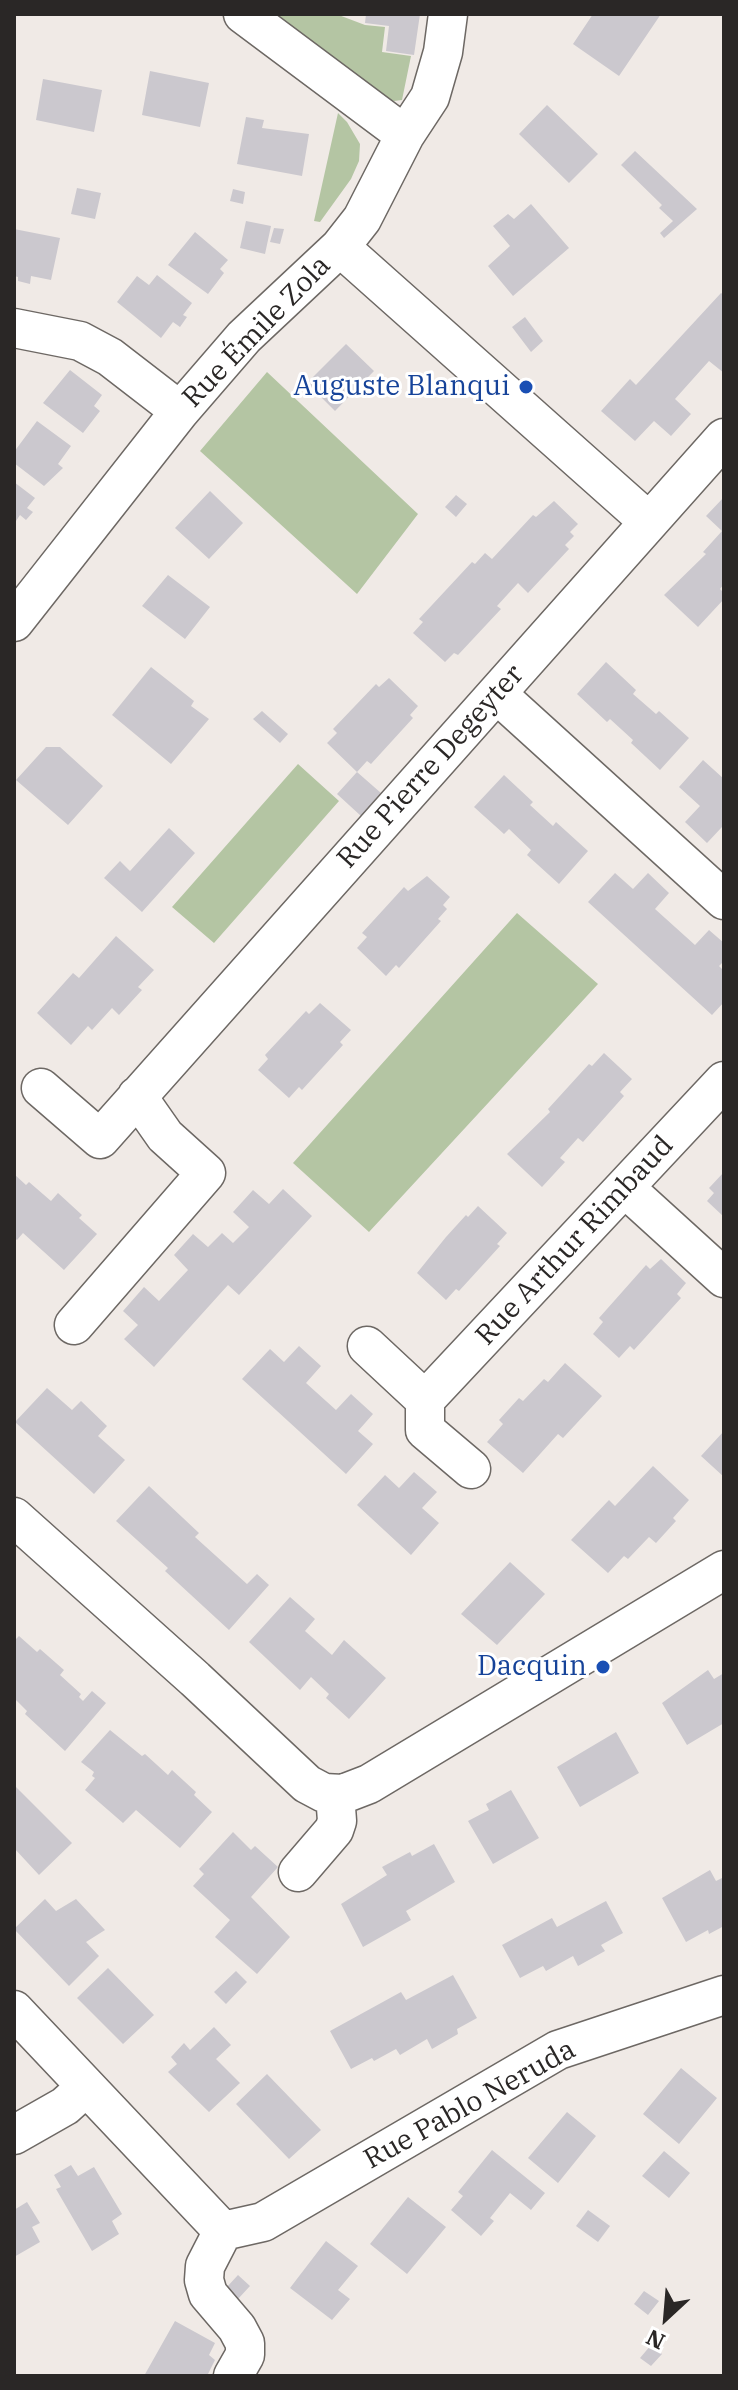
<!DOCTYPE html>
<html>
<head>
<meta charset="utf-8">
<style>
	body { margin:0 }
	#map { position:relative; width:738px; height:2390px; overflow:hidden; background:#f0eae6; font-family:"IBM Plex Serif",serif }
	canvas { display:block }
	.frame { position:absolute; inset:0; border:16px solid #2a2726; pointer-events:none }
	.north { position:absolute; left:626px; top:2278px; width:80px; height:80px; -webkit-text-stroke:6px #fff; paint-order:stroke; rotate:206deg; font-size:22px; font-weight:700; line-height:32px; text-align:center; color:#2a2726 }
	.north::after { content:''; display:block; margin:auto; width:28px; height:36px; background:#2a2726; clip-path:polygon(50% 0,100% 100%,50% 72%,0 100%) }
</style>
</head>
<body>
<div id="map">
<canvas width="738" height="2390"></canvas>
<div class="frame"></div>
<div class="north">N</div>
</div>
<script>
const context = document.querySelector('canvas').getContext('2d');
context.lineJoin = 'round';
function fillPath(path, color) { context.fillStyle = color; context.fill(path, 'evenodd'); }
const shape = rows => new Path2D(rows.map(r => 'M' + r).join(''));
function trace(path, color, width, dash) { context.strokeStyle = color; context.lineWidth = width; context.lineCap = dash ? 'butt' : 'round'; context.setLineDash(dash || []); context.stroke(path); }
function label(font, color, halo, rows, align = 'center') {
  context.font = font + ' "IBM Plex Serif",serif'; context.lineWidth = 6; context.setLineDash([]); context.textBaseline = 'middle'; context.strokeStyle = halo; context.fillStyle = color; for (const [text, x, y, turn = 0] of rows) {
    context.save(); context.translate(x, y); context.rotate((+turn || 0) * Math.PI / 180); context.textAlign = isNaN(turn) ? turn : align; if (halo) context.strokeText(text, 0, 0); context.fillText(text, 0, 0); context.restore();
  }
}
fillPath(shape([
	[274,14,336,14,365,25,385,27,382,52,411,56,402,100,394,101,381,97],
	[338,113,347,122,360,144,359,161,351,179,320,222,314,221],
	[267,372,418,514,357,594,200,451],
	[298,764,339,801,214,943,172,907],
	[517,913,598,984,369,1232,293,1163]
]), '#b4c5a3');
fillPath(shape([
	[366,14,420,14,414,55,386,51,389,26,365,23],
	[593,14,661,14,619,76,573,44],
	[150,71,209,83,200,127,142,115],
	[43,79,102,90,94,132,36,120],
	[547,105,598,154,569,183,519,134],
	[246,117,264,120,262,128,309,134,302,176,237,164],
	[635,151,697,209,664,238,660,233,673,221,659,208,662,205,621,165],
	[77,188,101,193,95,219,71,214],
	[233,189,245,192,243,204,230,201],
	[531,204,569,248,513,296,488,266,510,246,493,226,508,214,514,219],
	[246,221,271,226,265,254,240,248],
	[274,228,284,229,280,244,270,242],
	[14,229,60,238,51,280,31,276,30,284,18,281,18,277,14,276],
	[195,232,228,260,220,269,224,273,208,294,168,265],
	[157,275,192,303,183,315,187,317,180,327,173,322,161,338,117,302,137,276,149,285],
	[721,293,724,295,724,373,709,361,675,399,691,414,671,436,654,421,635,441,601,411,630,379,636,385],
	[525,317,543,341,531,352,512,327],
	[346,344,374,371,335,411,307,383],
	[70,370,102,395,94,406,100,411,83,433,43,403],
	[37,421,71,446,58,464,63,468,44,486,14,463,14,452],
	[14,482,35,498,27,508,33,512,26,520,20,515,14,524],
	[210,491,243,523,209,559,175,528],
	[456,495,467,504,456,517,445,507],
	[724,497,724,584,720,589,724,593,724,599,698,627,664,595,706,554,703,552,722,531,706,516],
	[554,501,578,524,570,532,574,536,565,545,569,549,528,593,518,583,497,606,501,609,458,655,454,653,445,662,413,633,423,622,419,619,472,562,475,564,485,553,492,559,533,515,536,517],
	[168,575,210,607,185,639,142,606],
	[606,662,636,690,633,694,656,714,659,711,689,738,660,770,631,743,633,740,610,719,607,722,577,694],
	[151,667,194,701,191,706,209,719,171,764,112,715],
	[389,678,418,706,410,715,413,718,371,764,367,761,357,772,381,793,361,816,337,794,357,772,327,743,337,733,333,729,376,684,379,687],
	[262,711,288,734,280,743,253,719],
	[46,747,60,747,103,786,68,825,16,780],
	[703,760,724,779,724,828,722,827,707,843,685,822,700,806,679,787],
	[504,775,533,802,530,805,553,826,556,822,588,851,559,884,527,855,531,850,509,829,504,834,474,807],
	[169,828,195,853,142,912,104,878,120,861,130,871],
	[615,873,633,889,648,873,669,893,655,909,695,945,709,930,724,943,724,961,719,966,724,971,724,1002,712,1015,588,902],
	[427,876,450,897,443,905,447,909,438,919,441,921,399,968,396,965,386,976,357,948,367,937,362,933,404,887,408,891],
	[116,936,154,970,138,987,142,990,119,1015,112,1008,92,1030,88,1026,71,1045,37,1013,73,973,79,978],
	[320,1003,351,1030,340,1042,343,1045,302,1090,299,1087,289,1098,258,1070,268,1059,265,1055,306,1011,309,1014],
	[604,1053,632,1079,620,1092,624,1096,583,1142,578,1138,560,1158,565,1162,542,1187,507,1154,550,1112,548,1109,589,1064,592,1066],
	[724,1172,724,1217,707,1201,714,1193,709,1188],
	[14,1174,26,1185,29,1182,51,1201,58,1193,82,1215,79,1218,97,1234,64,1270,23,1233,17,1240,14,1238],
	[283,1189,312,1216,239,1295,228,1285,154,1367,124,1339,138,1325,123,1311,144,1287,159,1301,188,1270,174,1255,193,1234,208,1247,222,1233,233,1243,249,1227,233,1212,253,1190,269,1204],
	[478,1206,507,1233,497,1244,500,1246,480,1268,459,1291,456,1289,446,1300,417,1273,446,1237,466,1215,468,1217],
	[661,1259,686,1283,677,1294,681,1298,634,1350,630,1346,619,1358,593,1334,603,1322,599,1318,646,1265,650,1269],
	[299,1346,321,1366,306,1383,336,1410,351,1394,373,1414,358,1431,373,1444,346,1474,242,1379,270,1349,284,1362],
	[565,1363,602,1396,563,1438,558,1434,523,1473,487,1442,503,1424,499,1420,519,1398,523,1401,544,1379,548,1382],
	[47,1388,72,1410,81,1401,107,1426,98,1436,125,1460,94,1494,15,1422],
	[724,1431,724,1477,701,1456],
	[653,1466,689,1500,673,1518,676,1521,656,1543,649,1537,628,1559,624,1556,608,1573,571,1540,609,1500,615,1506],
	[414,1472,437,1492,422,1508,439,1523,411,1555,357,1505,385,1475,399,1488],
	[149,1486,199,1533,195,1537,247,1584,257,1574,269,1585,229,1630,165,1571,168,1568,116,1521],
	[510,1562,545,1594,497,1645,461,1614],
	[290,1597,315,1619,305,1631,332,1655,344,1640,386,1678,349,1719,326,1698,329,1694,311,1677,300,1690,249,1642],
	[19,1636,37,1652,40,1649,64,1670,60,1675,81,1694,79,1697,83,1701,92,1691,106,1703,65,1751,25,1714,27,1711,14,1698,14,1641],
	[708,1670,714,1679,724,1673,724,1723,687,1745,662,1703],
	[110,1730,142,1756,145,1754,168,1775,172,1770,196,1792,194,1795,212,1812,180,1848,136,1810,123,1823,85,1790,95,1778,92,1776,94,1772,81,1762],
	[616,1732,639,1773,580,1807,557,1767],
	[14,1785,72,1843,39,1875,14,1848],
	[511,1790,539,1838,493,1864,468,1821,489,1810,486,1804],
	[233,1832,251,1850,255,1846,278,1867,251,1897,290,1937,257,1974,215,1937,230,1920,193,1886,204,1874,199,1869],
	[434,1844,455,1882,406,1911,411,1920,363,1947,341,1904,387,1875,382,1867,410,1852,412,1856],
	[710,1870,716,1881,724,1877,724,1926,709,1934,708,1930,686,1942,662,1898],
	[45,1899,56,1911,76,1899,105,1930,86,1942,99,1956,69,1986,14,1929],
	[606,1901,623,1933,601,1945,605,1951,578,1966,573,1956,546,1971,543,1966,520,1978,502,1945,552,1918,557,1927],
	[108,1968,154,2015,123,2044,77,1998],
	[236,1971,247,1982,226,2004,214,1992],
	[453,1975,477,2018,457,2029,458,2034,432,2049,427,2039,400,2055,396,2049,374,2061,372,2058,351,2069,330,2031,401,1992,406,2000],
	[214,2027,231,2045,216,2059,240,2083,209,2112,168,2072,177,2064,171,2057,184,2043,190,2050],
	[681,2068,717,2098,679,2144,643,2114],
	[267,2074,321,2130,289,2159,236,2104],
	[567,2112,596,2136,558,2183,528,2158],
	[492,2150,545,2193,531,2210,510,2193,490,2218,494,2221,481,2236,451,2210,463,2196,458,2192],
	[664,2151,690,2173,669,2198,642,2176],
	[71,2165,78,2176,94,2167,122,2214,112,2221,119,2234,92,2251,56,2189,61,2187,54,2175],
	[408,2197,446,2227,407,2274,370,2244],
	[27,2202,40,2223,32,2227,40,2242,14,2257,14,2210],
	[588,2210,610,2226,598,2242,576,2226],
	[326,2241,358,2266,338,2290,350,2299,332,2320,290,2288],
	[238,2275,250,2286,238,2299,226,2288],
	[644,2291,659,2301,648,2315,634,2304],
	[175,2321,215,2343,209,2355,215,2360,207,2376,144,2376],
	[651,2345,662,2354,651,2366,640,2358]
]), '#cbc8ce');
const minor = shape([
	[243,14,405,135],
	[340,247,648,521],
	[14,328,80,341,110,357,180,411],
	[14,622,180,411,244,337,340,247,362,219,405,135,430,97,443,52,448,14],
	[497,694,724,900],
	[41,1088,100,1139,724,438],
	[625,1188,724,1278],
	[74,1325,206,1173,165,1136,137,1096],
	[367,1346,425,1400],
	[471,1469,425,1430,425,1400,724,1081],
	[14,1517,195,1679,307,1784,324,1793,343,1794,369,1784,724,1570],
	[298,1872,334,1830,337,1821,335,1794],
	[14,2010,223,2231],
	[14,2135,65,2106,86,2087],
	[223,2231,263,2222,558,2050,724,1995],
	[223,2231,205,2266,204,2280,208,2294,237,2328,245,2343,245,2355,233,2376]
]);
trace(minor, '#6d6864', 41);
trace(minor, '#fff', 38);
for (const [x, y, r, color] of [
	[526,387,8,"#1a4fb4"],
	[603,1667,8,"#1a4fb4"]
]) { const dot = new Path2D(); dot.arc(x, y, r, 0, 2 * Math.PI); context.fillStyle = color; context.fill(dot); trace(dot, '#fff', 3); }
label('28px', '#2a2726', '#fff', [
	["Rue Émile Zola",257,332,-46],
	["Rue Pierre Degeyter",431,767,-48],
	["Rue Arthur Rimbaud",575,1241,-47],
	["Rue Pablo Neruda",470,2105,-29]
]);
label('28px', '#164399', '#fff', [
	["Auguste Blanqui",510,387],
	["Dacquin",587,1667]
], 'right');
</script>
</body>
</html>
